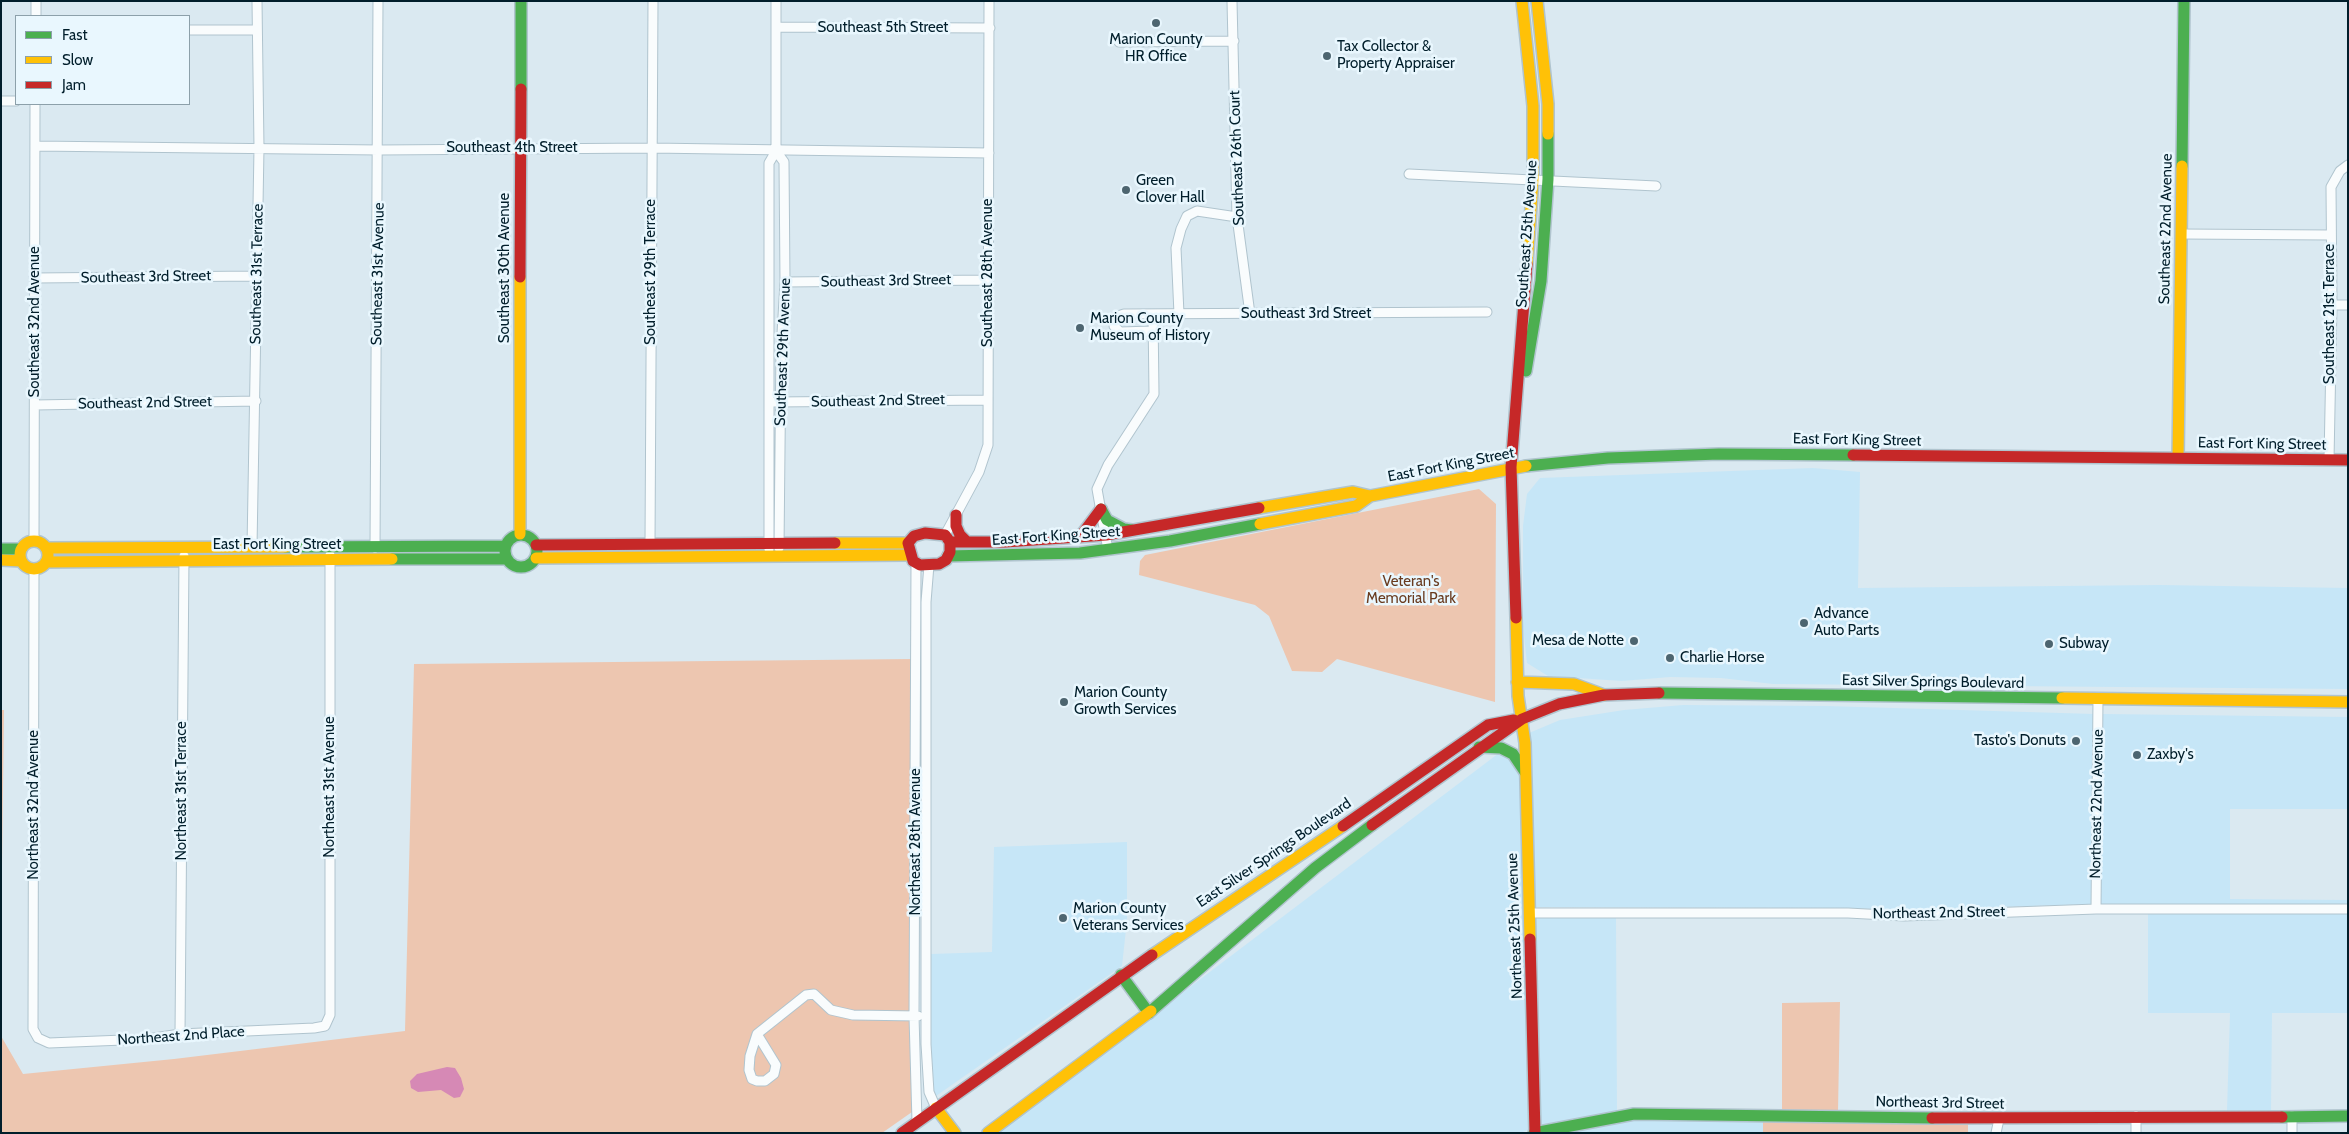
<!DOCTYPE html>
<html>
<head>
<meta charset="utf-8">
<style>
	body { margin:0 }
	#map { position:relative; width:2349px; height:1134px; overflow:hidden; background:#dae9f1; font-family:Cabin,sans-serif }
	canvas { display:block }
	.frame { position:absolute; inset:0; border:2px solid #011e2b; pointer-events:none }
	.legend { position:absolute; left:15px; top:15px; width:175px; height:90px; box-sizing:border-box; background:#e9f7fe; border:1px solid #8ca0aa; margin:0; padding:6px 9px; list-style:none; font-size:15px; color:#011e2b }
	.legend li { display:flex; align-items:center; gap:10px; height:25px }
	.legend b { width:25px; border:1px solid #8ca0aa }
</style>
</head>
<body>
<div id="map">
<canvas width="2349" height="1134"></canvas>
<div class="frame"></div>
<ul class="legend">
<li><b style="height:6px;background:#4caf50"></b>Fast</li>
<li><b style="height:6px;background:#ffc107"></b>Slow</li>
<li><b style="height:6px;background:#c62828"></b>Jam</li>
</ul>
</div>
<script>
const context = document.querySelector('canvas').getContext('2d');
context.lineJoin = 'round';
function fillPath(path, color) { context.fillStyle = color; context.fill(path, 'evenodd'); }
const shape = rows => new Path2D(rows.map(r => 'M' + r).join(''));
function trace(path, color, width, dash) { context.strokeStyle = color; context.lineWidth = width; context.lineCap = dash ? 'butt' : 'round'; context.setLineDash(dash || []); context.stroke(path); }
function label(font, color, halo, rows, align = 'center') {
  context.font = font + ' Cabin,sans-serif'; context.lineWidth = 5; context.setLineDash([]); context.textBaseline = 'middle'; context.strokeStyle = halo; context.fillStyle = color; for (const [text, x, y, turn = 0] of rows) {
    context.save(); context.translate(x, y); context.rotate((+turn || 0) * Math.PI / 180); context.textAlign = isNaN(turn) ? turn : align; if (halo) context.strokeText(text, 0, 0); context.fillText(text, 0, 0); context.restore();
  }
}
fillPath(shape([
	[1813,468,1860,472,1858,588,2160,585,2348,588,2348,689,1773,684,1721,678,1670,677,1622,681,1548,676,1527,663,1523,627,1523,526,1527,494,1540,478],
	[1683,705,1826,706,2094,714,2092,904,1904,910,1848,908,1534,907,1532,776,1529,733,1560,720,1624,710],
	[2103,714,2348,717,2348,809,2230,809,2230,899,2348,900,2348,904,2101,904],
	[1499,753,1511,759,1521,776,1530,1129,1521,1133,997,1133],
	[1127,842,1127,920,1122,966,936,1096,934,1091,931,1044,931,954,992,952,994,847],
	[2148,914,2348,914,2348,1013,2272,1013,2271,1111,2227,1111,2230,1013,2148,1013],
	[1535,918,1616,918,1617,1112,1540,1126],
	[1634,1119,1763,1121,1763,1133,1561,1133]
]), '#c6e6f7');
fillPath(shape([
	[1479,489,1496,504,1495,702,1337,659,1322,672,1292,671,1269,616,1255,605,1139,575,1140,561,1145,555],
	[914,659,912,1112,882,1133,1,1133,1,1036,23,1074,174,1059,405,1031,414,664],
	[1,710,4,710,1,944],
	[1840,1002,1838,1111,1782,1111,1782,1003],
	[1763,1121,1968,1123,1968,1133,1763,1133]
]), '#edc6b0');
fillPath(shape([
	[447,1067,455,1068,461,1078,464,1089,460,1097,454,1098,441,1090,418,1092,411,1088,410,1081,417,1074]
]), '#d689b5');
const street = shape([
	[36,1,36,16],
	[1232,1,1237,217,1250,314],
	[776,27,990,28],
	[189,30,257,30],
	[1119,42,1234,41],
	[1,101,16,101],
	[35,146,379,150,652,148,989,153],
	[776,151,784,162,785,282,781,351,779,548],
	[1409,174,1656,186],
	[2181,234,2330,235],
	[34,278,257,276],
	[785,282,988,280],
	[2332,305,2348,305],
	[1179,314,1176,248,1181,229,1187,216,1197,211,1237,217],
	[1153,331,1120,332,1114,326,1115,317,1124,314,1487,312],
	[775,402,988,400],
	[35,405,256,401],
	[2329,460,2332,305,2331,187,2340,171,2348,165],
	[945,535,979,472,988,445,989,1],
	[34,540,35,104],
	[650,543,653,1],
	[252,547,259,148,257,1],
	[375,548,378,1],
	[769,549,769,163,776,151,776,1],
	[1108,550,1097,489,1108,465,1154,394,1153,314],
	[916,563,914,1016,917,1122],
	[929,565,926,602,926,1044,929,1092,936,1108],
	[34,570,33,1029,38,1038,49,1043,148,1039,180,1034,314,1028,325,1026,330,1015,330,555],
	[2096,909,2098,699],
	[1530,913,1848,913,1904,916,2096,909,2348,909],
	[180,1034,184,556],
	[757,1034,776,1065,774,1074,765,1081,757,1081,752,1079,749,1070,750,1056,757,1034,806,995,814,994,831,1010,853,1015,918,1016],
	[2136,1116,2136,1133],
	[1996,1133,1999,1119],
	[2292,1133,2292,1116]
]);
const fast = shape([
	[521,89,521,1],
	[2182,166,2184,1],
	[1526,371,1541,281,1548,179,1548,134],
	[1526,466,1608,458,1719,454,1853,455],
	[1101,509,1107,520,1124,529,1132,530],
	'505 551a16 16 0 1 1 32 0a16 16 0 1 1-32 0Z',
	[286,547,505,546],
	[1,549,21,549],
	[948,556,1080,553,1170,541,1260,524],
	[392,559,506,559],
	[1659,693,2062,698],
	[1479,747,1501,748,1513,754,1525,772],
	[1121,975,1149,1013],
	[1151,1011,1315,868,1372,825],
	[2282,1117,2348,1116],
	[1534,1133,1634,1114,1932,1118]
]);
const slow = shape([
	[1522,1,1533,106,1533,179,1527,264],
	[1537,1,1548,104,1548,134],
	[2178,458,2182,166],
	[1259,508,1353,492,1370,496],
	[1260,524,1356,506,1370,496,1526,466],
	[520,534,520,277],
	'20 555a14 14 0 1 1 28 0a14 14 0 1 1-28 0Z',
	[835,543,908,543],
	[48,548,286,547],
	[536,558,910,555],
	[1,560,21,561],
	[48,562,392,559],
	[1516,618,1518,696,1525,743,1530,939],
	[1517,682,1574,684,1604,695],
	[2062,698,2348,702],
	[1152,955,1343,826],
	[936,1108,955,1133],
	[988,1133,1151,1011]
]);
const jam = shape([
	[520,277,521,89],
	[1853,455,2348,460],
	[956,515,956,526,960,535,967,542],
	[925,533,945,535,950,542,950,552,946,560,939,564,920,565,913,561,908,543,914,536,925,533],
	[1080,537,1101,509],
	[950,542,1005,542,1106,535,1259,508],
	[536,545,835,543],
	[1516,618,1511,467,1527,264],
	[1372,825,1522,719,1559,704,1604,695,1659,693],
	[1343,826,1488,725,1514,720],
	[1530,939,1535,1133],
	[1932,1118,2282,1117],
	[902,1133,1152,955]
]);
trace(street, '#b0c4ce', 11);
trace(fast, '#b0c4ce', 14);
trace(slow, '#b0c4ce', 14);
trace(jam, '#b0c4ce', 14);
trace(street, '#f9fcfd', 9);
trace(fast, '#4caf50', 11);
trace(slow, '#ffc107', 11);
trace(jam, '#c62828', 11);
for (const [x, y, r, color] of [
	[1156,23,5,"#4d6570"],
	[1327,56,5,"#4d6570"],
	[1126,190,5,"#4d6570"],
	[1080,328,5,"#4d6570"],
	[1804,623,5,"#4d6570"],
	[1634,641,5,"#4d6570"],
	[2049,644,5,"#4d6570"],
	[1670,658,5,"#4d6570"],
	[1064,702,5,"#4d6570"],
	[2076,741,5,"#4d6570"],
	[2137,755,5,"#4d6570"],
	[1063,918,5,"#4d6570"]
]) { const dot = new Path2D(); dot.arc(x, y, r, 0, 2 * Math.PI); context.fillStyle = color; context.fill(dot); trace(dot, '#e9f7fe', 2); }
label('15px', '#011e2b', '#e9f7fe', [
	["Southeast 5th Street",883,28],
	["Southeast 4th Street",512,148],
	["Southeast 26th Court",1237,158,-92],
	["Southeast 22nd Avenue",2166,229,-89],
	["Southeast 25th Avenue",1527,234,-86],
	["Southeast 30th Avenue",505,268,-90],
	["Southeast 29th Terrace",651,272,-90],
	["Southeast 28th Avenue",988,273,-90],
	["Southeast 31st Terrace",257,274,-89],
	["Southeast 31st Avenue",378,274,-89],
	["Southeast 3rd Street",146,277,-1],
	["Southeast 3rd Street",886,281,-1],
	["Southeast 3rd Street",1306,314],
	["Southeast 21st Terrace",2330,314,-90],
	["Southeast 32nd Avenue",35,322,-90],
	["Southeast 29th Avenue",783,352,-88],
	["Southeast 2nd Street",878,401,-1],
	["Southeast 2nd Street",145,403,-1],
	["East Fort King Street",1857,440,1],
	["East Fort King Street",2262,444,1],
	["East Fort King Street",1451,465,-11],
	["East Fort King Street",1056,536,-4],
	["East Fort King Street",277,545],
	["East Silver Springs Boulevard",1933,682,1],
	["Northeast 31st Avenue",330,787,-90],
	["Northeast 31st Terrace",182,791,-90],
	["Northeast 22nd Avenue",2097,804,-89],
	["Northeast 32nd Avenue",34,805,-90],
	["Northeast 28th Avenue",916,842,-90],
	["East Silver Springs Boulevard",1274,853,-34],
	["Northeast 2nd Street",1939,913,-1],
	["Northeast 25th Avenue",1515,926,-92],
	["Northeast 2nd Place",181,1036,-4],
	["Northeast 3rd Street",1940,1103,1]
]);
label('15px', '#011e2b', '#e9f7fe', [
	["Marion County",1156,40,"center"],
	["HR Office",1156,57,"center"],
	["Tax Collector &",1337,47],
	["Property Appraiser",1337,64],
	["Green",1136,181],
	["Clover Hall",1136,198],
	["Marion County",1090,319],
	["Museum of History",1090,336],
	["Advance",1814,614],
	["Auto Parts",1814,631],
	["Mesa de Notte",1624,641,"right"],
	["Subway",2059,644],
	["Charlie Horse",1680,658],
	["Marion County",1074,693],
	["Growth Services",1074,710],
	["Tasto's Donuts",2066,741,"right"],
	["Zaxby's",2147,755],
	["Marion County",1073,909],
	["Veterans Services",1073,926]
], 'left');
label('15px', '#693b1f', '#e9f7fe', [
	["Veteran's",1411,582],
	["Memorial Park",1411,599]
]);
</script>
</body>
</html>
